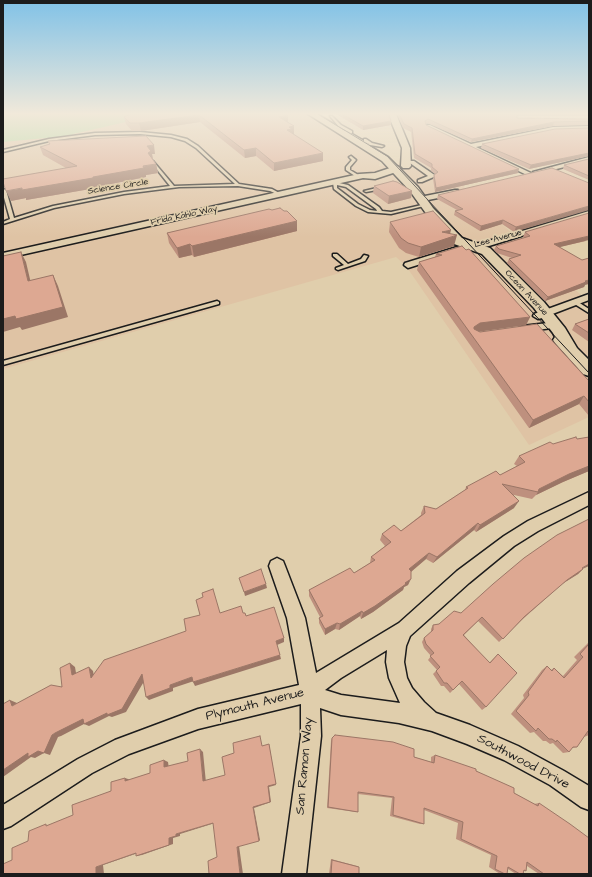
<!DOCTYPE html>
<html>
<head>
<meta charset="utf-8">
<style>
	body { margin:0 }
	#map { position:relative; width:592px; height:877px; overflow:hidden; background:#e0ceac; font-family:"Architects Daughter",sans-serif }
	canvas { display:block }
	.frame { position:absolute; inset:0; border:4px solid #1c1c1c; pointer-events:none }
</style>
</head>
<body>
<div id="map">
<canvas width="592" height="877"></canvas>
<div class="frame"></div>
</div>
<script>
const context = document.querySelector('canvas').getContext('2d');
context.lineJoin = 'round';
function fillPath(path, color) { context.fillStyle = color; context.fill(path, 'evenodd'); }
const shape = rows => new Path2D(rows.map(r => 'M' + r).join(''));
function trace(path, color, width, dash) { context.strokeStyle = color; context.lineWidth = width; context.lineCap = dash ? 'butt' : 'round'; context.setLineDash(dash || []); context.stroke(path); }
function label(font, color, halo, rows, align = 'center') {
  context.font = font + ' "Architects Daughter",sans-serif'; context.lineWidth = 3.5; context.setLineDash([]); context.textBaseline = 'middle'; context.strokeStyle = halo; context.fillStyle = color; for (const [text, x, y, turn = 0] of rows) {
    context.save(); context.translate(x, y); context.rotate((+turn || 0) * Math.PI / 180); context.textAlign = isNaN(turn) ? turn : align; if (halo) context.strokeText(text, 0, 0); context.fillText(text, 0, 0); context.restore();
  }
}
fillPath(shape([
	[3,114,307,114,328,128,376,157,379,160,380,163,379,166,420,162,464,186,466,192,589,302,589,417,529,445,406,266,396,257,3,369]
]), '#dfc3a4');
fillPath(shape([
	[9,114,129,114,132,118,126,122,73,134,72,135,49,139,46,138,3,142,3,115]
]), '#a5d89a');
const service = shape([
	[330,116,332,116,341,125,352,131,352,133,350,133,339,127,330,116],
	[345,131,347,131,369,144,372,151,370,151,367,146,345,133,345,131],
	[140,132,171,135,187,139,198,146,239,184,272,189,283,195,281,196,270,191,238,186,179,187,124,194,54,208,3,224,3,222,10,219,3,194,3,189,6,190,14,218,53,206,124,192,170,186,151,162,153,161,174,186,235,184,196,148,185,141,171,137,140,134,95,135,49,141,3,152,3,150,49,139,95,133,140,132],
	[364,139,366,139,372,143,384,146,382,147,370,145,364,141,364,139],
	[351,156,356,160,350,167,350,170,360,176,360,178,358,178,346,170,346,167,352,160,349,157,351,156],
	[335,182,348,185,379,207,382,211,391,212,426,204,428,205,391,214,368,212,356,206,334,189,333,183,335,182],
	[337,185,346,187,376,209,377,211,370,210,358,204,337,188,337,185],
	[381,187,383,188,382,189,366,192,364,191,381,187],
	[333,254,337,254,348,264,361,259,364,255,368,256,365,261,338,270,336,269,336,268,344,265,333,256,333,254],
	[575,300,589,309,589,313,573,303,573,301,575,300],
	[217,301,219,302,219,304,3,365,3,361,217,301]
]);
const minor = shape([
	[426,125,430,125,471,144,553,127,589,126,589,130,553,131,476,147,531,173,531,175,529,176,426,127,426,125],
	[589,157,589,161,536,174,533,172,589,157],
	[410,161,414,161,436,176,422,182,418,182,418,180,428,176,410,163,410,161],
	[455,190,458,190,458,194,428,200,424,198,425,196,455,190],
	[589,211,589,215,489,246,462,251,408,268,404,265,405,263,457,247,485,242,589,211],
	[589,294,589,300,542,318,538,319,533,316,534,314,589,294],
	[548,323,553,326,552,328,522,332,517,329,522,326,548,323],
	[589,492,589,505,538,531,514,546,469,583,410,636,406,646,404,662,407,678,412,688,424,702,436,713,470,725,518,746,564,771,589,786,589,810,581,807,550,785,504,760,467,744,432,731,399,723,341,715,320,708,321,736,306,874,282,874,301,736,301,704,198,729,129,754,92,773,11,826,3,829,3,805,78,759,115,740,198,709,299,685,287,618,269,566,271,561,277,558,283,561,285,566,305,618,316,673,399,623,457,571,504,536,528,521,589,492],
	[387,650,386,662,389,678,400,703,341,695,325,690,341,678,387,650]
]);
const tertiary = shape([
	[396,166,399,167,400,169,399,171,375,179,363,178,3,259,3,253,359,174,375,173,396,166]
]);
const secondary = shape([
	[308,114,317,114,388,157,418,187,433,208,462,238,490,248,544,302,565,328,577,348,589,360,589,376,583,374,555,343,553,340,555,337,553,333,534,308,482,254,454,244,425,212,410,191,382,161,308,114],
	[388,114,396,114,410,148,411,166,409,168,403,168,401,166,402,148,388,114]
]);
trace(service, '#1c1c1c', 3);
trace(minor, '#1c1c1c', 3);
trace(tertiary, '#1c1c1c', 3);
trace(secondary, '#1c1c1c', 3);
fillPath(service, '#e0ceac');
fillPath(minor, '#e0ceac');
fillPath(tertiary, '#e0ceac');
fillPath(secondary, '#e0ceac');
trace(shape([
	[318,114,387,156,589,373]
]), '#1c1c1c', 1);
fillPath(shape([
	[131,114,288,115,288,122,294,134,293,134,323,161,274,171,256,156,245,158,200,122,141,131,132,131,126,124,124,117],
	[336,114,389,114,391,125,363,130],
	[397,114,589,114,589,116,519,116,517,117,517,118,589,121,589,125,553,126,471,142,427,123,426,124,426,125,518,173,435,192,433,179,434,175,435,174,431,171,431,168,414,158,411,132,403,128],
	[589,128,589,156,529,169,481,148,482,144],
	[48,141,155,154,152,154,153,160,156,164,158,173,146,175,146,177,96,187,96,188,26,200,26,198,11,201,66,168,43,155,40,147,49,144],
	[589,159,589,180,563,169,564,165],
	[589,183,514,232,502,224,480,231,454,215,455,211,457,210,437,199,438,195],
	[374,186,412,191,411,198,388,204,373,193],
	[272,210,284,211,297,221,297,231,194,257,192,255,179,258,169,243,167,233],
	[390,222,450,234,454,246,419,257,406,253,399,248,389,232],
	[525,232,586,241,559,247,585,285,584,287,545,301,507,263,509,259,512,258,497,253,494,250,496,246,525,238,523,237],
	[466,250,530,317,526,325,478,331,589,381,589,416,579,404,529,428,417,270,419,262,435,257,436,254],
	[589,319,589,342,572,330,575,324],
	[589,437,589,471,563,482,536,495,532,499,514,495,514,508,476,532,474,530,433,563,426,559,411,572,408,585,404,587,403,590,373,612,361,619,360,616,339,630,335,629,325,635,319,623,319,618,320,617,309,596,309,590,354,573,370,563,371,557,385,546,380,540,382,534,401,531,421,515,421,513,424,506,436,509,465,490,466,487,500,475,517,466,514,464,519,456,553,444],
	[583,569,578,574,562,584,523,619,499,642,478,621,464,635,489,663,498,654,486,707,482,710,459,684,450,693,444,686,441,686,433,674,437,670,428,660,431,656,424,648,422,642,424,638,431,632,431,629,433,625,439,624,461,613],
	[589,642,589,735,584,737,577,747,572,748,569,752,563,753,553,743,550,744,546,741,543,741,534,732,530,733,511,714,524,698,523,695,542,670,547,666,551,670,554,668,563,676,577,660,574,657],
	[332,738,414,757,431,762,431,757,435,755,476,771,514,793,534,804,539,803,589,874,539,874,527,866,526,871,524,871,523,874,516,874,508,869,507,874,500,874,489,867,491,855,456,839,458,823,424,810,424,824,420,824,390,816,392,798,358,794,358,812,356,812,327,808,331,741],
	[331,859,357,866,359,867,359,874,329,874]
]), '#be907e');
fillPath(shape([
	[199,115,200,122,141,131,139,123],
	[288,115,288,122,279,117],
	[391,121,391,125,363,130,363,126],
	[554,122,553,126,471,142,472,139],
	[294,126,294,134,292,134,287,130,289,127],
	[154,145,155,154,152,154,153,160,150,162,147,146],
	[256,148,256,156,245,158,244,150],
	[323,153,323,161,274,171,274,163],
	[589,153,589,156,529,169,531,165],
	[156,164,158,173,146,175,146,177,96,187,96,188,26,200,26,198,11,201,6,191,93,177],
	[519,169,518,173,435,192,436,188],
	[412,191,411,198,388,204,389,196],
	[589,206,589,210,514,232,516,227],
	[503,220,502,224,480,231,481,226],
	[297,221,297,231,194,257,192,246],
	[451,230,449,238,457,235,454,246,419,257,421,247,442,232],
	[589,236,589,240,552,249,554,244],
	[190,244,192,255,179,258,177,248],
	[21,252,26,262,33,292,28,281],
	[53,275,58,286,68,317,22,330,20,327,3,332,3,319],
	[589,280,589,284,585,285,584,287,545,301,548,297],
	[530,317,526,325,477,332,471,335,474,327,480,323],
	[584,396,579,404,529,428,533,420],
	[589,466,589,471,563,482,536,495,538,492,539,489,569,474],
	[519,501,514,508,476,532,480,525],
	[478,523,474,530,433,563,437,557],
	[429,553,426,559,406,576,409,569],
	[589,564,589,566,576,572,582,568],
	[583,569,578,574,562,584,567,580],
	[411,579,408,585,404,587,403,590,373,612,361,619,363,613],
	[266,584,267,588,245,596,244,592],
	[362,611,360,616,339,630,340,624],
	[337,623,335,629,325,635,325,629],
	[284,638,284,642,277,645,276,641],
	[280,655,281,659,195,686,193,682],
	[70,663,75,667,77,679,72,675],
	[89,667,93,671,95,682,91,678],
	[142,674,146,678,126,712,112,717,109,716,89,726,84,724,61,736,58,737,50,755,44,753,35,758,31,757,3,777,3,770,52,735],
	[192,677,194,681,173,688,173,691,149,700,146,697,170,685],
	[10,700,17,703,12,706],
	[269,744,276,785,269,787,271,802,254,808,260,840,259,841,253,807,268,786],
	[200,749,203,752,206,783,203,781],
	[164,760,168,762,169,769,164,767],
	[125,778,131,780,125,781],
	[213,823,215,823,180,834,180,836,173,838,173,844,142,855,136,856,176,834],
	[239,846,243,874,240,874,237,847],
	[141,852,103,865,104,874,96,874,96,867,136,853]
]), '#9b7666');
const building = shape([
	[131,114,286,114,288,115,279,117,294,126,289,127,292,129,287,130,323,153,274,163,256,148,244,150,199,115,139,123,130,123,124,117,131,114],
	[342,114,389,114,391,121,363,126,342,114],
	[399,114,517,114,517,118,589,119,589,121,554,122,472,139,428,119,425,121,426,125,519,169,436,188,434,175,438,172,432,167,432,164,415,154,412,128,404,124,399,114],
	[589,128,589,153,531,165,482,144,555,129,589,128],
	[146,136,154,145,147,146,151,151,148,153,156,164,143,166,144,168,93,177,93,178,22,190,22,188,6,191,3,182,3,179,77,166,40,147,50,144,48,141,146,136],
	[589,159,589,176,564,165,589,159],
	[552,168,589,183,589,206,516,227,503,220,481,226,455,211,463,209,438,195,552,168],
	[393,181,397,182,412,191,389,196,374,186,393,181],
	[280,208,284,211,287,211,297,221,192,246,190,244,177,248,167,233,269,209,272,210,280,208],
	[433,211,451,230,442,232,457,235,421,247,408,243,401,238,390,222,433,211],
	[589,213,589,236,554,244,582,260,589,258,589,280,585,281,586,282,548,297,509,259,521,255,499,249,496,246,530,236,525,232,589,213],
	[462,246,466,250,469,249,530,317,480,323,474,327,474,329,480,332,537,324,589,381,589,402,584,396,533,420,419,262,442,255,436,254,462,246],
	[21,252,28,281,53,275,63,307,16,319,15,316,3,319,3,256,21,252],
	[589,319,589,333,575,324,589,319],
	[576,437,577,439,589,437,589,466,569,474,539,489,538,492,502,484,519,501,480,525,478,523,437,557,429,553,409,569,411,571,411,579,405,583,406,584,375,606,363,613,362,611,340,624,337,623,325,629,319,618,323,616,309,590,350,568,354,573,375,560,371,557,391,542,382,534,394,525,401,531,425,513,424,506,436,509,468,488,466,487,496,471,500,475,525,462,519,456,550,442,553,444,576,437],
	[589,519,589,564,582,568,583,569,567,580,524,617,503,639,482,617,463,635,490,663,498,654,517,673,486,707,462,681,453,690,447,683,444,683,436,671,440,667,430,656,434,653,426,644,424,638,433,630,433,625,439,624,454,611,461,613,493,584,524,558,557,535,589,519],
	[261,569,266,584,244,592,239,578,261,569],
	[213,589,220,613,241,606,243,613,245,613,246,616,274,607,284,638,276,641,280,655,193,682,192,677,170,685,170,688,146,697,142,674,122,709,107,715,107,713,84,724,83,719,55,733,52,735,44,753,38,751,28,757,28,753,3,770,3,704,10,700,12,706,51,685,62,687,60,668,70,663,72,675,89,667,91,678,104,660,186,631,184,619,200,615,196,600,203,597,202,593,213,589],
	[589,644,589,732,588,731,577,747,573,747,569,752,557,740,556,742,552,739,549,739,538,728,536,731,516,711,529,695,528,692,547,666,552,671,554,668,564,678,583,657,580,654,589,644],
	[335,735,393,742,414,749,414,757,434,763,435,755,476,769,476,771,514,788,514,793,538,806,539,803,570,824,589,838,589,874,544,874,527,862,526,871,524,870,523,874,520,874,508,867,507,874,505,874,495,869,497,856,461,839,463,822,424,808,424,824,393,815,394,797,358,792,358,812,328,807,332,738,335,735],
	[260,736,262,746,269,744,276,784,268,786,270,802,253,807,259,841,237,847,240,874,209,874,208,861,217,857,213,823,176,834,176,836,169,838,169,845,136,856,136,853,96,867,96,874,3,874,3,864,12,860,12,848,28,841,29,831,46,824,46,826,73,815,72,805,111,791,111,782,125,778,125,781,150,773,150,765,164,760,164,767,188,761,187,753,200,749,203,781,225,775,222,757,234,753,233,743,260,736],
	[332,860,359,867,359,874,331,874,332,860]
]);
fillPath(building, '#dda892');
trace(building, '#9b7666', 1);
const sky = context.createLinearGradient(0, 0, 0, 237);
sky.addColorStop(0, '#81c2e7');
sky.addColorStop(0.48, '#f1e9da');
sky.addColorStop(1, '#f1e9da00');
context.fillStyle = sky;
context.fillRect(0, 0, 592, 237);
label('9px', '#1c1c1c', '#e0ceac', [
	["Science Circle",118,187,-9],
	["Frida Kahlo Way",184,216,-12],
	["Lee Avenue",498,239,-15],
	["Ocean Avenue",526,293,47]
]);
label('13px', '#1c1c1c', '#e0ceac', [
	["Plymouth Avenue",255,705,-14],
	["Southwood Drive",523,762,28],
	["San Ramon Way",305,766,-85]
]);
</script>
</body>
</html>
